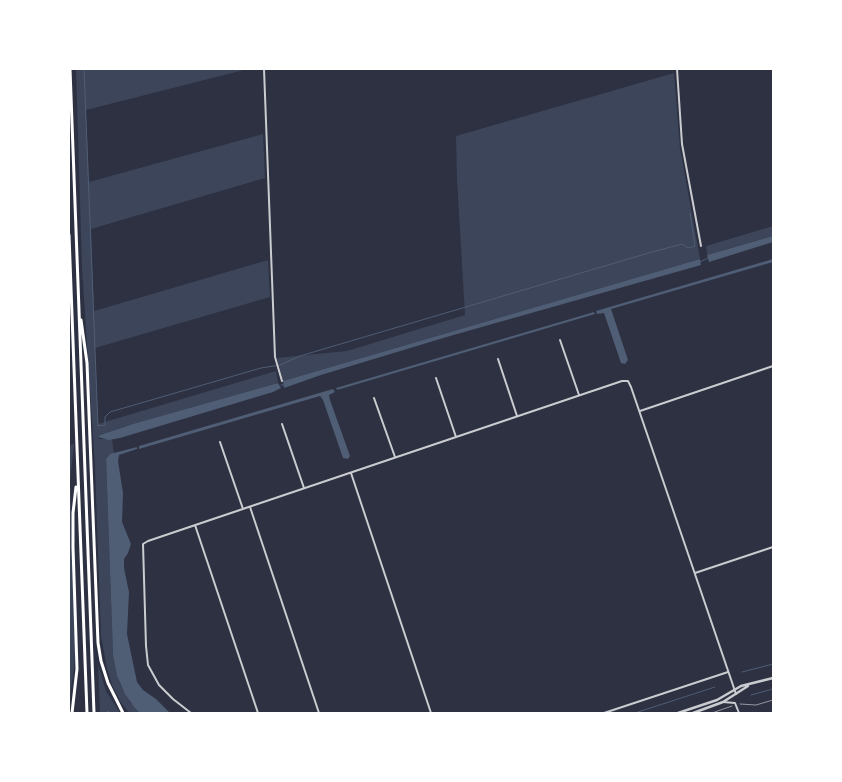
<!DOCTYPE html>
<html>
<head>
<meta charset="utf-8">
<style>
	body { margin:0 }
	#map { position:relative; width:842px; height:782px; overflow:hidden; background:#2d3142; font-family:Raleway,sans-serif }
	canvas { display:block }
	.frame { position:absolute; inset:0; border:70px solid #fff; pointer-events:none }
</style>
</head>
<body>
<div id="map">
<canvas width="842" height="782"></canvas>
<div class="frame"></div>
</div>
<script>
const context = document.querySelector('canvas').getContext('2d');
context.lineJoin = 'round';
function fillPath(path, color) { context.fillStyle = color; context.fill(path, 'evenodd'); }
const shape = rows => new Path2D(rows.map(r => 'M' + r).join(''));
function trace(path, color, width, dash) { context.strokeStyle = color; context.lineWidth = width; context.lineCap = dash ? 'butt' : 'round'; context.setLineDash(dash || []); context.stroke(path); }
fillPath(shape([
	[76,69,248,69,86,110,89,182,263,134,265,178,91,229,94,311,268,260,270,297,95,348,98,424,276,371,278,383,136,423,100,435,98,437,99,439,112,439,114,454,110,454,106,459,113,655,117,676,121,686,130,702,140,713,129,713,120,701,112,685,107,668,101,636,95,466,82,268],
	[674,73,680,148,700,259,283,381,277,358,347,351,465,315,457,180,456,136],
	[773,226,773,236,707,255,706,246],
	[74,444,70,480,76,636,74,669,69,703,69,449,70,445],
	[98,664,106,691,120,713,100,713]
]), '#3c4559');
fillPath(shape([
	[773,236,773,242,709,262,707,255],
	[700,259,701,265,450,336,321,375,284,388,283,381],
	[773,259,773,262,611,309,628,360,625,364,621,363,604,313,597,314,596,311],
	[594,312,595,314,337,390,336,388],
	[278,383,281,388,273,392,120,438,109,440,98,437,100,435,136,423],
	[333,389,335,392,329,395,330,400,350,456,348,459,343,458,323,400,320,396,139,449,139,446],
	[137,447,137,449,119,455,118,461,123,493,122,522,131,544,128,553,124,559,124,568,129,592,127,634,137,682,143,690,156,699,170,713,140,713,134,707,125,694,117,676,113,655,106,459,110,454]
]), '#4f5d75');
trace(shape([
	[84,69,98,426,105,425,105,417,110,412,261,368,280,365,300,356,652,252,682,244,688,248,695,246,690,213],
	[700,262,708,258],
	[281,385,284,385],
	[742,672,773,664],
	[751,695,773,689],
	[107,713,108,711,110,713],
	[635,713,715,687]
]), '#4f5d75', 1);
trace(shape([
	[740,704,756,705,773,700],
	[712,713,732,706]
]), '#fff', 0.5);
trace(shape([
	[264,69,275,357,282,381],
	[677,69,682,144,701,246],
	[560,340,579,395],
	[498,359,517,416],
	[436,378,456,437],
	[374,398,395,457],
	[640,411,773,366],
	[282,424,304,488],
	[220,442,243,509],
	[351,473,431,713],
	[250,507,319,713],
	[195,525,258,713],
	[695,573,773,547],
	[723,702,735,703,739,713],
	[191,713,173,699,159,685,148,665,146,646,143,544,148,541,622,381,628,381,631,387,736,694],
	[604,713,728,672]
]), '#caccd0', 2);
trace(shape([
	[678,713,717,700,741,686,773,678],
	[693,713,723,702,748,686]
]), '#caccd0', 2.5);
trace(shape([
	[70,69,94,713],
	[69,235,87,713],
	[81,320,87,363,98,643,101,661,108,683,123,713],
	[72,713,77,669,73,547,73,513,76,487]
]), '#fff', 3);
</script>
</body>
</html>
